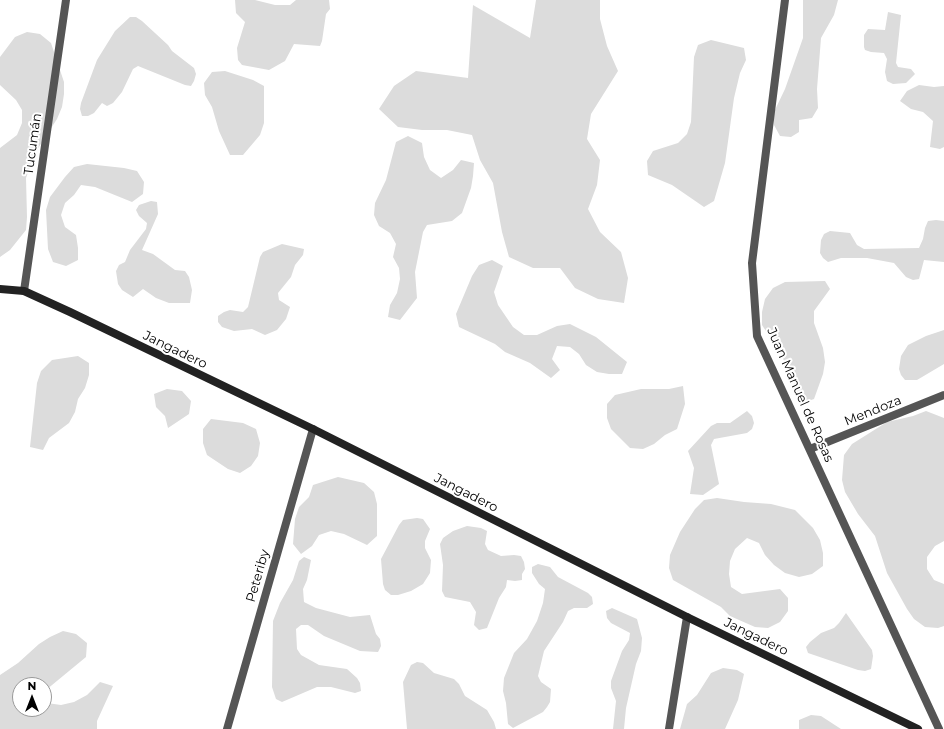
<!DOCTYPE html>
<html>
<head>
<meta charset="utf-8">
<style>
	body { margin:0 }
	#map { position:relative; width:944px; height:729px; overflow:hidden; background:#fff; font-family:Montserrat,sans-serif }
	canvas { display:block }
	.north { position:absolute; left:12px; top:677px; width:40px; height:40px; box-sizing:border-box; background:#fff; border:1px solid #999; border-radius:50%; rotate:0deg; font-size:11px; font-weight:700; line-height:16px; text-align:center; color:#000 }
	.north::after { content:''; display:block; margin:auto; width:14px; height:18px; background:#000; clip-path:polygon(50% 0,100% 100%,50% 72%,0 100%) }
</style>
</head>
<body>
<div id="map">
<canvas width="944" height="729"></canvas>
<div class="north">N</div>
</div>
<script>
const context = document.querySelector('canvas').getContext('2d');
context.lineJoin = 'round';
function fillPath(path, color) { context.fillStyle = color; context.fill(path, 'evenodd'); }
const shape = rows => new Path2D(rows.map(r => 'M' + r).join(''));
function trace(path, color, width, dash) { context.strokeStyle = color; context.lineWidth = width; context.lineCap = dash ? 'butt' : 'round'; context.setLineDash(dash || []); context.stroke(path); }
function label(font, color, halo, rows, align = 'center') {
  context.font = font + ' Montserrat,sans-serif'; context.lineWidth = 4; context.setLineDash([]); context.textBaseline = 'middle'; context.strokeStyle = halo; context.fillStyle = color; for (const [text, x, y, turn = 0] of rows) {
    context.save(); context.translate(x, y); context.rotate((+turn || 0) * Math.PI / 180); context.textAlign = isNaN(turn) ? turn : align; if (halo) context.strokeText(text, 0, 0); context.fillText(text, 0, 0); context.restore();
  }
}
fillPath(shape([
	[235,0,255,0,275,5,290,5,296,0,329,0,330,9,326,14,322,41,320,46,294,44,285,61,269,70,242,65,238,60,237,48,245,22,236,13],
	[536,0,600,0,600,19,607,46,618,71,591,114,587,139,600,160,597,185,588,209,600,232,621,252,628,278,624,303,598,299,575,288,560,268,533,268,509,257,502,232,493,183,480,160,472,135,447,130,422,130,398,127,379,109,394,86,416,71,468,78,473,5,530,38],
	[803,0,838,0,834,15,821,38,817,89,818,108,812,118,799,120,799,132,791,137,780,136,774,125,774,112,785,89,803,38],
	[888,12,901,15,896,63,898,67,911,69,915,74,906,83,893,84,887,81,885,72,887,59,884,53,871,52,865,50,864,47,864,35,868,29,885,30],
	[130,17,136,17,142,21,168,45,172,51,194,68,196,74,194,81,191,86,185,85,138,66,133,69,122,92,113,103,107,106,102,103,94,113,88,116,82,116,80,109,81,103,97,60,115,31],
	[27,32,40,34,51,43,64,82,64,94,62,107,57,119,35,153,26,178,27,217,26,230,10,250,0,257,0,148,17,135,22,123,22,110,16,100,0,85,0,57,15,37],
	[711,40,744,48,746,60,740,73,734,98,725,163,714,201,704,207,672,185,648,175,647,161,653,151,678,143,687,134,691,122,694,57,698,45],
	[225,71,253,80,264,86,264,123,260,135,243,155,230,155,219,131,212,107,205,95,204,83,212,72],
	[919,85,934,87,944,86,944,147,940,149,930,147,933,121,923,112,911,109,900,101,907,91],
	[408,136,422,143,424,157,430,170,441,178,453,170,461,160,474,163,473,176,471,188,462,213,452,221,427,225,423,232,415,272,417,298,400,320,388,317,390,305,397,293,400,279,399,268,393,257,396,244,390,233,379,226,374,215,375,203,386,180,396,142],
	[87,164,124,168,137,171,144,182,143,194,132,202,95,187,81,185,74,195,65,203,61,215,65,227,76,235,78,248,78,260,66,266,53,262,48,249,46,210,50,197,65,177,74,167],
	[151,201,157,202,158,214,142,250,153,254,175,270,185,271,189,277,192,290,190,303,169,303,156,298,143,289,133,297,122,290,118,284,116,271,119,265,125,262,130,250,146,229,147,223,139,216,136,210,139,205],
	[936,220,944,221,944,262,924,260,919,279,913,280,906,277,894,263,867,258,841,258,828,262,823,258,820,253,821,240,824,234,830,231,850,233,857,245,864,249,919,248,923,239,925,228,928,221],
	[282,244,304,249,303,255,295,265,291,277,278,293,279,300,290,307,286,319,277,330,265,335,252,329,234,331,222,327,218,322,218,316,224,312,230,310,243,312,248,307,260,257,263,252],
	[492,260,503,266,494,292,498,305,513,327,524,335,537,335,557,326,570,324,596,337,627,362,622,374,609,374,597,372,586,365,579,354,570,347,557,346,552,359,560,370,551,378,530,363,505,352,495,344,459,327,456,314,472,276,479,265],
	[825,281,830,289,814,311,814,323,823,348,825,362,823,374,814,399,802,403,782,356,762,325,762,312,765,299,773,288,785,282],
	[944,330,944,364,917,380,905,380,901,375,899,369,901,356,908,345,926,336],
	[78,356,89,363,89,375,85,388,78,399,75,412,69,423,49,438,43,450,30,447,37,383,41,371,52,360],
	[683,386,685,404,677,429,665,435,654,444,643,449,630,448,611,429,607,418,607,404,615,395,641,389,669,389],
	[167,389,182,391,191,401,189,414,168,428,165,416,156,407,154,394],
	[747,411,752,416,754,423,752,429,747,433,714,439,711,445,719,484,703,495,690,494,694,468,688,451,711,426,717,423,730,423],
	[926,411,944,418,944,541,935,546,927,557,927,569,934,580,944,584,944,626,938,628,925,627,914,619,907,609,887,573,875,536,858,514,845,492,842,480,844,455,852,444,887,422,913,416],
	[211,419,243,423,256,429,260,443,258,456,251,466,240,473,228,469,207,455,203,443,203,429],
	[338,477,364,483,374,492,377,504,377,536,367,545,344,534,331,531,319,535,312,546,301,554,293,544,295,519,299,507,309,497,313,485],
	[717,498,744,502,771,504,795,510,813,528,820,540,823,553,823,566,812,574,799,577,785,573,774,565,765,555,759,543,747,538,735,549,730,561,729,574,731,587,742,594,780,589,788,598,788,611,780,622,768,628,755,627,730,616,721,607,673,580,669,568,670,555,680,532,695,509,704,500],
	[417,518,423,519,430,529,425,541,425,548,431,560,430,573,423,584,411,591,398,595,391,595,385,590,383,584,381,559,399,525,403,520],
	[467,526,481,528,487,531,485,544,488,550,501,556,514,555,521,556,524,562,525,569,522,574,522,580,515,581,507,580,506,587,499,598,487,628,479,630,474,625,476,612,470,602,445,597,442,591,443,565,440,544,443,538,453,531],
	[304,557,311,560,307,580,303,589,304,602,316,608,350,617,370,615,376,634,380,639,381,646,378,652,360,651,324,636,308,625,301,625,296,629,297,649,301,655,319,665,347,669,357,678,360,683,361,691,355,693,331,687,317,687,282,702,276,699,272,687,273,621,280,603,293,580,299,561],
	[538,564,550,567,558,577,588,593,592,597,593,604,587,608,574,608,568,611,563,622,544,651,538,676,541,682,551,689,550,702,547,707,543,712,513,728,508,724,506,703,503,691,504,678,514,653,527,639,537,621,543,603,545,589,539,584,532,573,532,567],
	[612,608,637,619,642,638,641,651,636,664,626,708,624,729,613,729,616,701,611,688,611,681,622,651,629,640,630,633,611,623,607,618,606,611],
	[846,613,872,650,873,656,871,669,865,671,858,670,808,653,806,647,810,642,821,633,834,628,839,623],
	[63,631,76,634,87,643,86,657,46,690,47,703,61,705,74,702,87,695,100,682,113,686,97,721,97,729,0,729,0,675,18,663,39,644,50,637],
	[20,685,44,685,44,709,20,709],
	[417,662,423,663,434,673,454,679,459,684,465,696,487,710,494,722,496,729,407,729,403,682,411,665],
	[723,668,737,670,744,674,738,700,725,729,680,729,687,704,697,695,711,673],
	[811,715,821,716,841,729,799,729,799,720]
]), '#dcdcdc');
trace(shape([
	[785,0,752,263,757,336,939,729],
	[24,291,66,0],
	[810,449,944,395],
	[227,729,313,429],
	[669,729,687,617]
]), '#555', 8);
trace(shape([
	[0,289,24,291,70,312,313,429,687,617,918,729]
]), '#222', 8);
label('13px', '#000', '#fff', [
	["Tucumán",33,144,-82],
	["Jangadero",175,350,26],
	["Juan Manuel de Rosas",800,395,66],
	["Mendoza",873,411,-22],
	["Jangadero",466,493,27],
	["Peteriby",258,576,-74],
	["Jangadero",756,637,26]
]);
</script>
</body>
</html>
